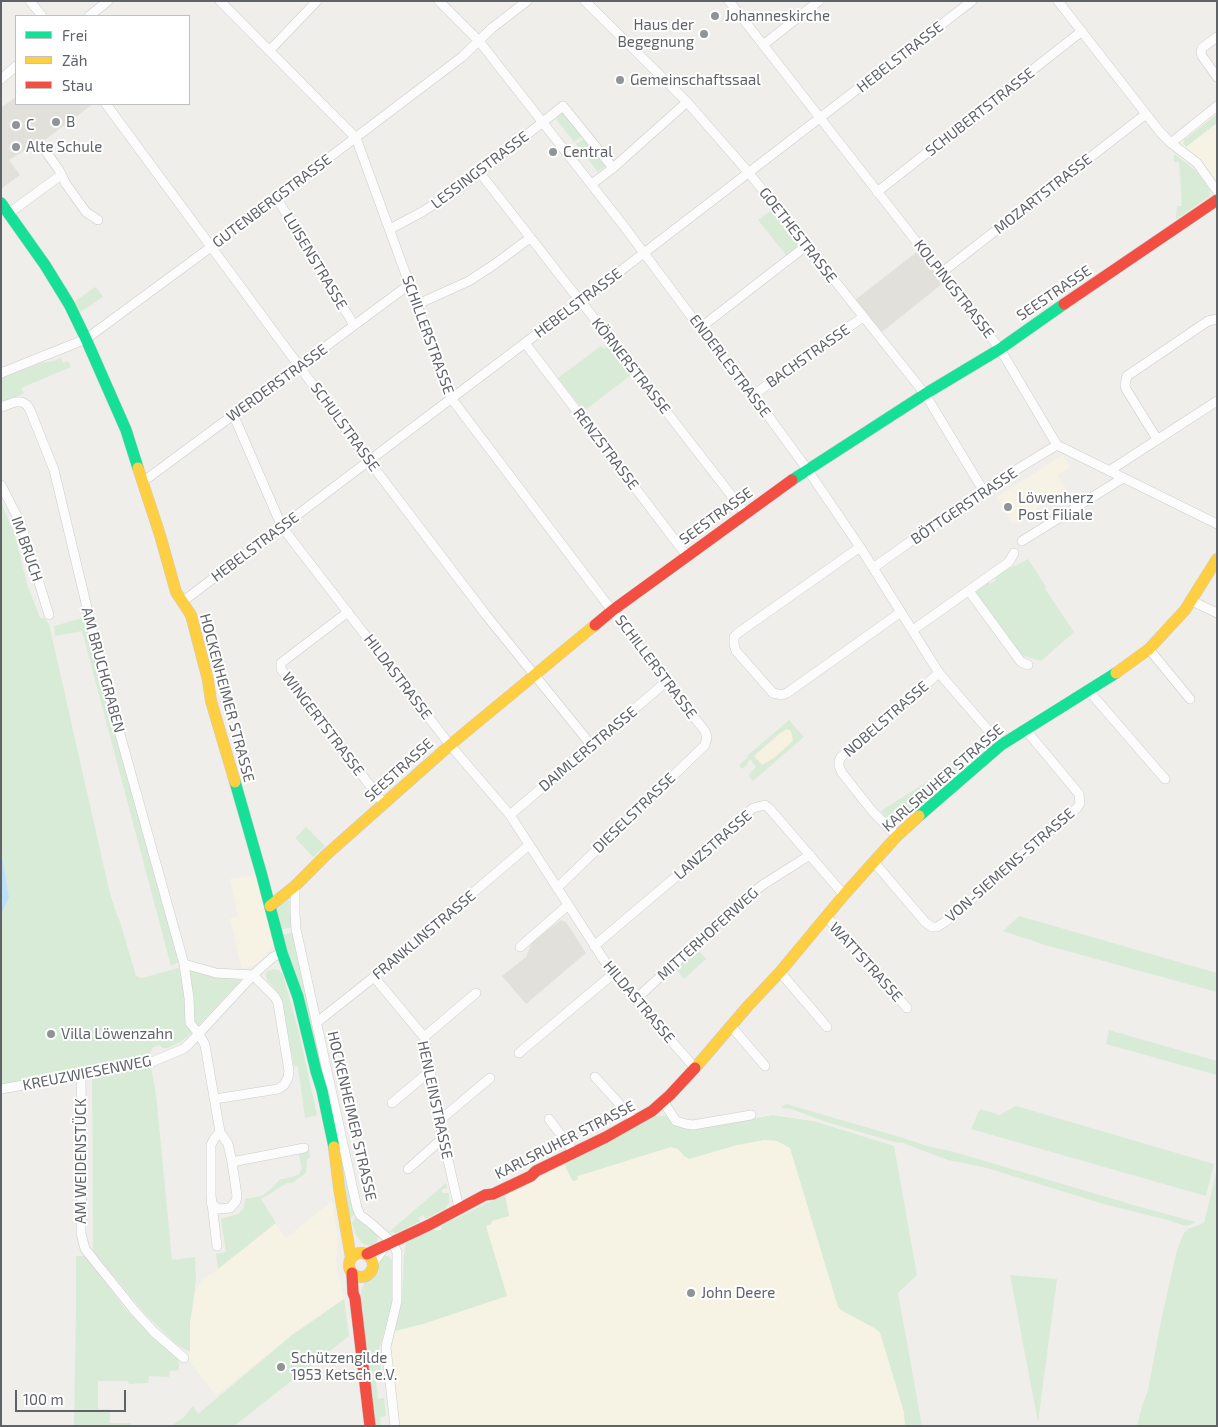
<!DOCTYPE html>
<html>
<head>
<meta charset="utf-8">
<style>
	body { margin:0 }
	#map { position:relative; width:1218px; height:1427px; overflow:hidden; background:#efeeea; font-family:"Exo 2",sans-serif }
	canvas { display:block }
	.frame { position:absolute; inset:0; border:2px solid #5f6368; pointer-events:none }
	.legend { position:absolute; left:15px; top:15px; width:175px; height:90px; box-sizing:border-box; background:#fff; border:1px solid #bfc1c3; margin:0; padding:6px 9px; list-style:none; font-size:15px; color:#5f6368 }
	.legend li { display:flex; align-items:center; gap:10px; height:25px }
	.legend b { width:25px; border:1px solid #bfc1c3 }
	.scale { position:absolute; left:15px; top:1390px; width:111px; height:22px; box-sizing:border-box; border:2px solid #5f6368; border-top:0; padding-left:6px; font-size:15px; line-height:18px; white-space:nowrap; color:#5f6368; -webkit-text-stroke:4px #fff; paint-order:stroke }
</style>
</head>
<body>
<div id="map">
<canvas width="1218" height="1427"></canvas>
<div class="frame"></div>
<ul class="legend">
<li><b style="height:6px;background:#16e098"></b>Frei</li>
<li><b style="height:6px;background:#ffcf43"></b>Zäh</li>
<li><b style="height:6px;background:#f24e42"></b>Stau</li>
</ul>
<div class="scale">100 m</div>
</div>
<script>
const context = document.querySelector('canvas').getContext('2d');
context.lineJoin = 'round';
function fillPath(path, color) { context.fillStyle = color; context.fill(path, 'evenodd'); }
const shape = rows => new Path2D(rows.map(r => 'M' + r).join(''));
function trace(path, color, width, dash) { context.strokeStyle = color; context.lineWidth = width; context.lineCap = dash ? 'butt' : 'round'; context.setLineDash(dash || []); context.stroke(path); }
function label(font, color, halo, rows, align = 'center') {
  context.font = font + ' "Exo 2",sans-serif'; context.lineWidth = 4; context.setLineDash([]); context.textBaseline = 'middle'; context.strokeStyle = halo; context.fillStyle = color; for (const [text, x, y, turn = 0] of rows) {
    context.save(); context.translate(x, y); context.rotate((+turn || 0) * Math.PI / 180); context.textAlign = isNaN(turn) ? turn : align; if (halo) context.strokeText(text, 0, 0); context.fillText(text, 0, 0); context.restore();
  }
}
fillPath(shape([
	[1217,111,1217,183,1178,142],
	[1063,455,1070,467,1057,475,1067,490,1013,524,997,497],
	[256,875,273,939,273,945,271,949,256,964,242,969,230,919,238,916,230,879],
	[773,1114,813,1121,877,1299,909,1426,399,1426,391,1349,404,1299,410,1242,657,1118,691,1130],
	[332,1201,338,1244,336,1262,338,1272,344,1299,292,1335,217,1395,215,1394,189,1361,190,1323,195,1294,202,1280,218,1269,276,1223,275,1224,286,1238]
]), '#f7f3e4');
fillPath(shape([
	[16,97,16,104,93,104,42,142,37,143,9,160,20,175,1,189,1,107,2,107],
	[918,251,943,283,882,332,855,300],
	[561,920,566,922,586,953,526,1004,502,976,526,957,532,942]
]), '#e2e0da');
fillPath(shape([
	[563,112,583,136,574,142,556,119],
	[1217,114,1217,123,1186,147,1183,143,1184,140],
	[585,138,608,164,598,172,576,144],
	[1174,154,1195,170,1209,189,1210,194,1209,197,1176,219,1177,206,1182,206,1179,162,1174,162],
	[772,210,797,242,797,247,786,255,758,220],
	[95,287,99,291,103,297,79,313,74,302],
	[601,346,604,349,609,346,631,375,584,411,558,378],
	[61,358,63,363,68,361,71,367,21,388,24,393,15,398,1,403,1,378,41,363,53,361],
	[1,502,15,535,27,584,40,618,44,618,49,624,110,894,118,918,119,919,136,976,142,978,178,968,182,971,192,1032,185,1039,168,1048,163,1048,159,1045,152,1048,150,1055,37,1075,36,1081,1,1087,1,916,9,897,1,850],
	[1028,559,1046,587,1045,589,1074,632,1041,661,1021,655,974,592,988,582,990,584,996,580,994,578,1005,570,1017,565],
	[86,617,179,962,171,966,82,631,55,636,54,626],
	[789,720,804,737,753,781,749,776,749,774,756,767,750,759,747,763,748,764,742,769,739,765,748,757,747,756],
	[965,757,968,761,911,811,910,813,900,822,895,823,889,821,881,811],
	[306,827,325,846,313,857,295,838],
	[288,900,292,902,293,927,279,930,276,908],
	[1019,916,1217,973,1217,992,1045,945,1003,931],
	[294,932,355,1213,348,1222,282,935],
	[696,948,706,959,684,979,674,967],
	[273,969,279,970,283,975,299,1033,317,1115,305,1118,298,1067,294,1066,286,1025,279,997,275,989,267,980,266,976,266,972],
	[189,970,237,978,241,980,199,1025,195,1025],
	[1109,1030,1217,1061,1217,1075,1106,1044],
	[151,1067,156,1094,172,1260,195,1257,196,1280,190,1323,190,1352,176,1344,146,1315,93,1251,92,1078],
	[786,1104,900,1137,927,1146,951,1151,1140,1207,1195,1222,1190,1225,1186,1226,1164,1219,1107,1205,987,1168,948,1160,903,1143,894,1142,827,1122,791,1109,781,1108],
	[1016,1106,1214,1164,1206,1196,971,1129,980,1109,1000,1115],
	[773,1115,813,1121,894,1146,917,1275,898,1293,922,1426,905,1426,904,1412,880,1333,876,1329,841,1310,838,1307,790,1148,777,1141,765,1140,737,1145,689,1159,684,1156,678,1149,671,1147,578,1176,578,1179,575,1181,572,1180,565,1165,564,1163,655,1116,666,1116,673,1123,726,1123],
	[309,1150,310,1158,307,1159,306,1173,292,1183,287,1183,261,1199,276,1223,218,1269,216,1254,226,1252,221,1219,238,1214,244,1208,245,1199,262,1196,272,1188,279,1180,292,1177,299,1174,302,1169,298,1152],
	[1217,1169,1217,1426,1137,1426,1142,1406,1148,1390,1161,1321,1176,1254,1182,1237,1185,1232,1188,1229,1204,1223],
	[446,1183,447,1188,442,1189,442,1193,449,1193,449,1203,445,1209,425,1219,424,1215,418,1218,420,1221,401,1231,396,1233,389,1232],
	[505,1194,509,1216,492,1221,491,1224,486,1226,507,1296,423,1324,395,1331,402,1295,404,1255,406,1243,410,1240,435,1229,437,1231,442,1229,441,1226],
	[357,1215,375,1231,378,1237,377,1243,373,1246,365,1245,362,1243,356,1235,352,1223],
	[76,1256,84,1256,90,1260,108,1286,126,1310,149,1332,178,1355,179,1370,170,1371,169,1377,149,1376,148,1383,129,1384,128,1381,98,1381,98,1409,110,1409,110,1423,131,1423,131,1426,74,1426,76,1309],
	[384,1256,388,1256,394,1262,393,1301,379,1350,381,1370,375,1371,378,1399,384,1398,386,1416,380,1417,381,1426,375,1426,367,1364,361,1292,363,1285,366,1280,374,1273,379,1260],
	[1010,1275,1057,1279,1038,1422],
	[344,1299,349,1336,234,1426,171,1426,184,1417,193,1406,198,1414,292,1335]
]), '#d8ebd6');
fillPath(shape([
	[787,729,791,731,793,741,774,758,762,765,754,756,780,733]
]), '#f6f1e1');
fillPath(shape([
	[1,850,9,897,1,916]
]), '#bfe0f9');
const street = shape([
	[30,1,42,16],
	[220,1,356,138,451,398,666,682,705,731,707,737,705,745,557,888],
	[439,1,479,41,623,225,700,328,753,395,807,469,860,547,939,673,1001,745],
	[585,1,687,102,749,173,925,394,983,490],
	[729,1,1000,349,1057,445,1217,524],
	[1058,1,1160,132,1171,143,1197,163,1217,191],
	[89,16,108,1],
	[1217,37,1202,48,1201,52,1202,56,1217,77],
	[763,45,819,1],
	[270,50,317,1],
	[1,79,16,66],
	[106,104,369,461,486,615,592,746],
	[1171,143,1217,106],
	[42,146,59,170,66,184,86,212,98,220],
	[480,173,580,301,583,304,745,513],
	[592,184,613,168,687,102],
	[877,192,1082,31],
	[276,197,354,325],
	[9,213,61,175],
	[390,229,422,212,461,187,563,106,613,168],
	[941,273,1146,114],
	[418,304,469,281,495,264,530,238],
	[700,328,806,246],
	[525,343,687,556],
	[1,373,86,339,211,247,462,57,492,28,527,1],
	[753,395,863,317],
	[1,407,15,402,22,402,27,405,30,410,54,470,101,666,184,964,216,973,253,975],
	[233,414,282,527,450,745,510,815,613,974,695,1068],
	[1157,439,1126,389,1125,385,1127,376,1208,321,1217,319],
	[1109,471,1217,401],
	[144,481,410,284],
	[1,485,21,524,49,615],
	[1022,541,1123,478],
	[860,547,738,633,734,637,734,644,736,651,773,693,782,695,787,693,901,612],
	[873,568,983,490,1057,445],
	[969,591,1021,662,1028,665],
	[1192,601,1217,613],
	[182,602,644,253,972,1],
	[348,612,281,663,281,669,384,804],
	[913,630,1009,562,1014,553],
	[1149,649,1190,699],
	[1088,690,1165,779],
	[510,815,666,682],
	[897,836,873,812,842,773,839,766,839,761,841,757,939,673],
	[874,862,925,922,932,927,937,927,945,922,1077,808,1080,803,1079,794,1025,729],
	[295,886,295,913,296,929,357,1208,360,1215,364,1218,374,1226,392,1242,397,1252,397,1301,386,1347,395,1426],
	[826,916,907,1008],
	[594,946,691,864,753,808,765,805,769,808,844,895],
	[520,947,568,905],
	[184,964,189,998,190,1023,199,1034,205,1045,220,1132,228,1144,232,1162,237,1196,236,1201,230,1208,219,1209,211,1203],
	[780,972,827,1027],
	[374,977,424,1037,443,1138,459,1208],
	[635,1000,742,901,764,884,810,855],
	[316,1023,374,977,529,845],
	[731,1026,765,1066],
	[424,1037,476,993],
	[519,1053,613,974],
	[81,1075,82,1178,81,1233,85,1249,134,1310,154,1332,184,1358],
	[595,1077,635,1121],
	[1,1089,149,1063,183,1049,189,1044,253,975,273,957,282,953],
	[215,1099,278,1089,284,1085,288,1078,289,1071,278,1003,275,997,253,975],
	[664,1101,668,1109,676,1121,686,1124,693,1125,751,1115],
	[392,1103,430,1071],
	[549,1119,574,1152],
	[440,1120,490,1078],
	[232,1162,304,1148],
	[408,1169,443,1138],
	[217,1246,211,1195,211,1145,214,1139,220,1132],
	[373,1263,385,1247]
]);
const fast = shape([
	[1,203,45,265,69,304,86,339,126,430,138,468],
	[792,480,925,394,1000,349,1064,304],
	[235,782,262,876,282,953,298,997,316,1071,322,1090,334,1147],
	[919,816,1001,745,1116,673]
]);
const slow = shape([
	[138,468,160,535,176,592,191,615,208,680,211,701,235,782],
	[1116,673,1149,649,1185,610,1217,559],
	[270,906,295,886,326,855,450,745,595,625],
	[695,1068,748,1006,780,972,844,895,897,836,919,816],
	[334,1147,339,1188,351,1258],
	'349 1265a12 12 0 1 1 24 0a12 12 0 1 1-24 0Z'
]);
const jam = shape([
	[1064,304,1217,200],
	[595,625,613,610,792,480],
	[367,1254,429,1225,485,1195,493,1194,531,1176,536,1171,606,1137,652,1111,670,1095,695,1068],
	[352,1273,353,1293,355,1298,370,1426]
]);
trace(street, '#cbcccc', 10);
trace(fast, '#cacacb', 12);
trace(slow, '#cacacb', 12);
trace(jam, '#cacacb', 12);
trace(street, '#fdfcfc', 9);
trace(fast, '#16e098', 11);
trace(slow, '#ffcf43', 11);
trace(jam, '#f24e42', 11);
for (const [x, y, r, color] of [
	[715,16,5,"#919496"],
	[704,34,5,"#919496"],
	[620,80,5,"#919496"],
	[56,122,5,"#919496"],
	[16,125,5,"#919496"],
	[16,147,5,"#919496"],
	[553,152,5,"#919496"],
	[1008,507,5,"#919496"],
	[51,1034,5,"#919496"],
	[691,1293,5,"#919496"],
	[281,1367,5,"#919496"]
]) { const dot = new Path2D(); dot.arc(x, y, r, 0, 2 * Math.PI); context.fillStyle = color; context.fill(dot); trace(dot, '#fff', 2); }
label('15px', '#5f6368', '#fff', [
	["Johanneskirche",725,16],
	["Haus der",694,25,"right"],
	["Begegnung",694,42,"right"],
	["Gemeinschaftssaal",630,80],
	["B",66,122],
	["C",26,125],
	["Alte Schule",26,147],
	["Central",563,152],
	["Löwenherz",1018,498],
	["Post Filiale",1018,515],
	["Villa Löwenzahn",61,1034],
	["John Deere",701,1293],
	["Schützengilde",291,1358],
	["1953 Ketsch e.V.",291,1375]
], 'left');
label('15px', '#5f6368', '#fff', [
	["HEBELSTRASSE",900,57,-38],
	["SCHUBERTSTRASSE",980,112,-38],
	["LESSINGSTRASSE",480,170,-37],
	["MOZARTSTRASSE",1043,194,-38],
	["GUTENBERGSTRASSE",272,201,-37],
	["GOETHESTRASSE",798,235,52],
	["LUISENSTRASSE",315,261,59],
	["KOLPINGSTRASSE",954,289,52],
	["SEESTRASSE",1054,293,-34],
	["HEBELSTRASSE",578,303,-37],
	["SCHILLERSTRASSE",428,335,70],
	["BACHSTRASSE",808,356,-35],
	["KÖRNERSTRASSE",631,366,52],
	["ENDERLESTRASSE",730,366,53],
	["WERDERSTRASSE",277,383,-36],
	["SCHULSTRASSE",345,427,54],
	["RENZSTRASSE",606,449,53],
	["BÖTTGERSTRASSE",964,506,-34],
	["SEESTRASSE",716,516,-36],
	["HEBELSTRASSE",255,547,-37],
	["IM BRUCH",27,549,71],
	["SCHILLERSTRASSE",656,667,53],
	["AM BRUCHGRABEN",103,670,75],
	["HILDASTRASSE",398,677,53],
	["HOCKENHEIMER STRASSE",227,698,75],
	["NOBELSTRASSE",886,719,-41],
	["WINGERTSTRASSE",323,724,53],
	["DAIMLERSTRASSE",588,749,-40],
	["SEESTRASSE",399,770,-42],
	["KARLSRUHER STRASSE",943,778,-41],
	["DIESELSTRASSE",634,813,-44],
	["LANZSTRASSE",713,845,-41],
	["VON-SIEMENS-STRASSE",1010,865,-41],
	["MITTERHOFERWEG",708,934,-42],
	["FRANKLINSTRASSE",424,935,-40],
	["WATTSTRASSE",866,962,48],
	["HILDASTRASSE",639,1002,50],
	["KREUZWIESENWEG",87,1073,-11],
	["HENLEINSTRASSE",435,1100,78],
	["HOCKENHEIMER STRASSE",352,1116,77],
	["KARLSRUHER STRASSE",565,1140,-27],
	["AM WEIDENSTÜCK",81,1161,-90]
]);
</script>
</body>
</html>
